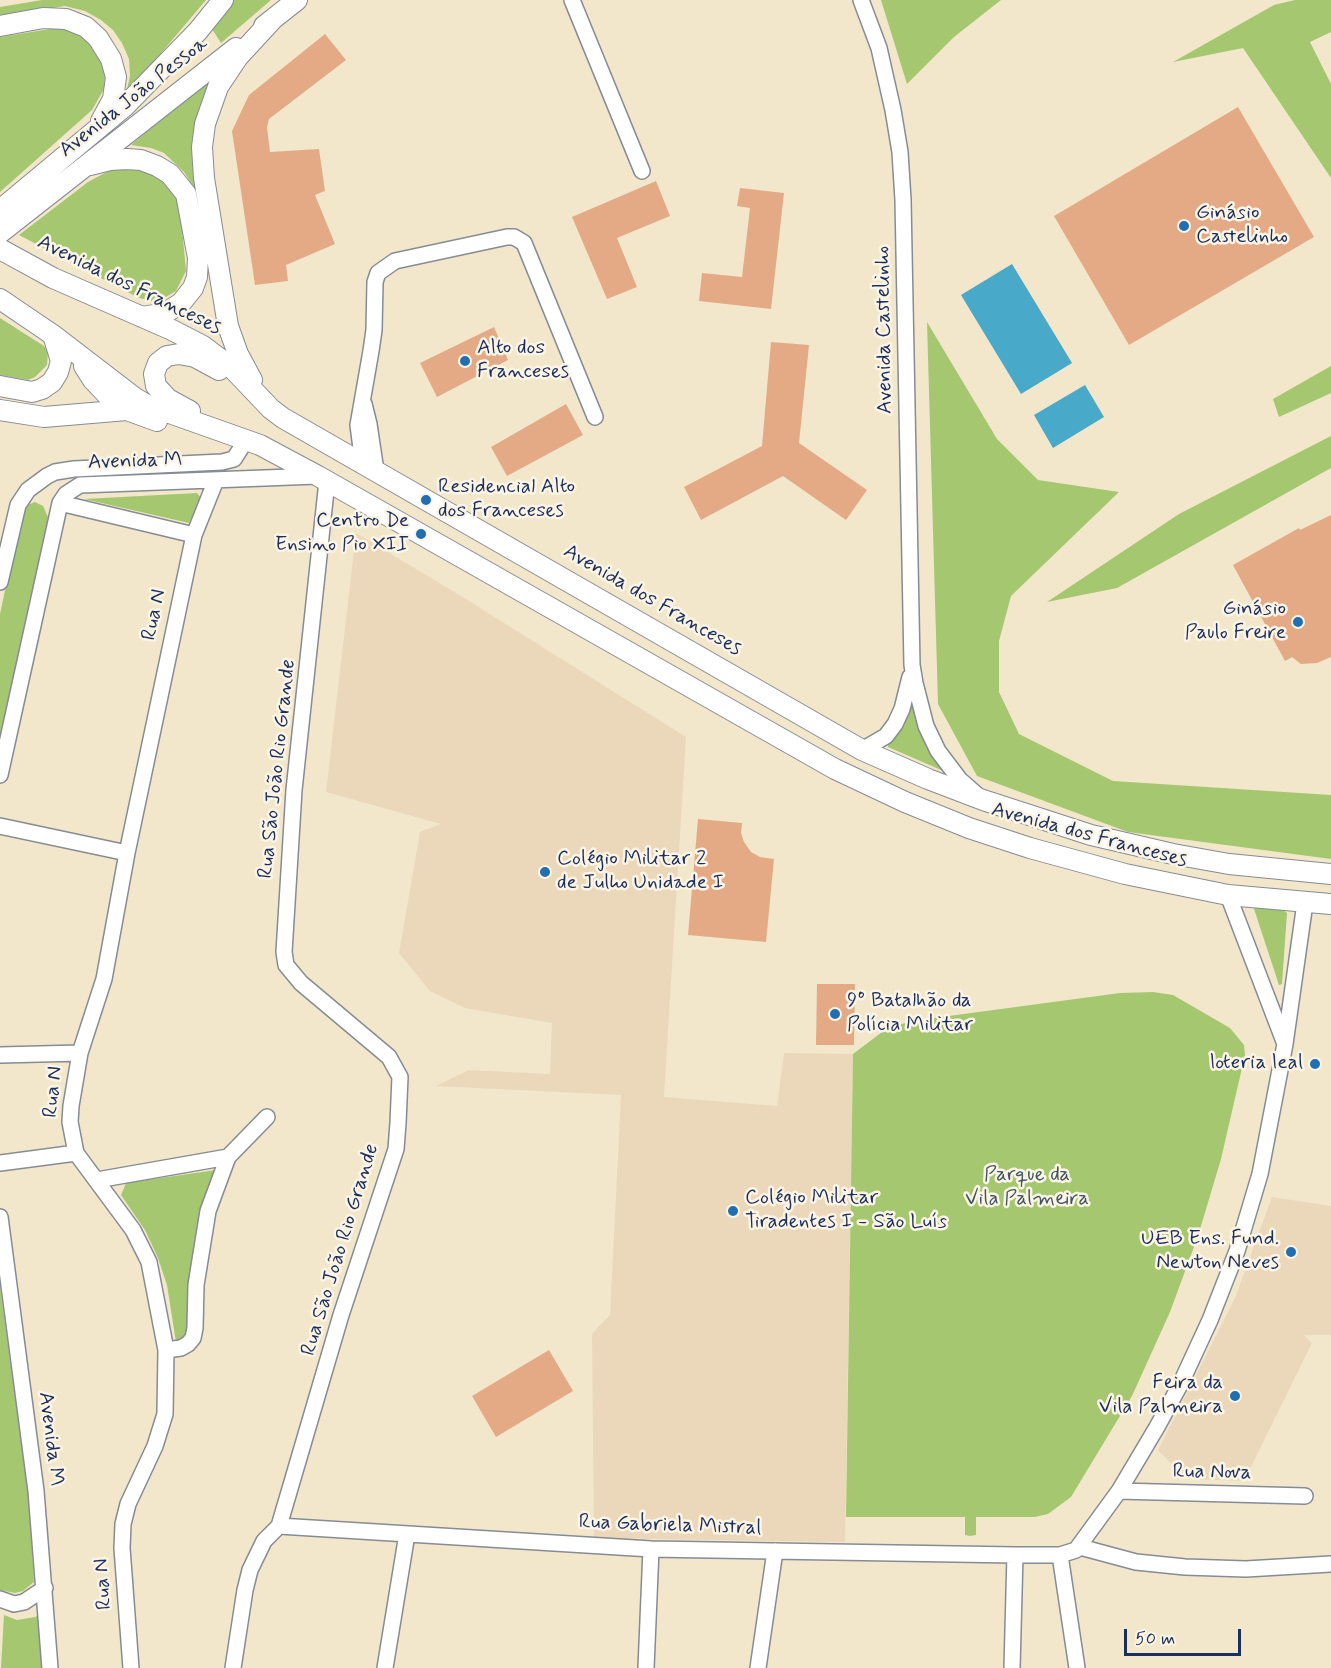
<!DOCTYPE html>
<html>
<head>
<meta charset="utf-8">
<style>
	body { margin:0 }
	#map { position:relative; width:1331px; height:1668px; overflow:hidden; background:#f2e7cb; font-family:Mynerve,sans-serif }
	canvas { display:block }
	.scale { position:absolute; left:1124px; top:1629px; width:117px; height:27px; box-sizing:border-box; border:3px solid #1b2f5e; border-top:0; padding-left:8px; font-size:18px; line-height:21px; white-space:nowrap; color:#1b2f5e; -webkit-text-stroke:4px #fcf5e5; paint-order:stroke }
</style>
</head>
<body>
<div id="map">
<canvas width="1331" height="1668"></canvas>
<div class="scale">50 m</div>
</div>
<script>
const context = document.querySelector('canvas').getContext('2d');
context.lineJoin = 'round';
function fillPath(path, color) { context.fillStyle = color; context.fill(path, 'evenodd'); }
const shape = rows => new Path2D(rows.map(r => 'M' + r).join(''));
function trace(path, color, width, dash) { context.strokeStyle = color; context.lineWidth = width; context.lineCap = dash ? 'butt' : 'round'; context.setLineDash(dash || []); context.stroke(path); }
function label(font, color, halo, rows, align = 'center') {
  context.font = font + ' Mynerve,sans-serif'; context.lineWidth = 5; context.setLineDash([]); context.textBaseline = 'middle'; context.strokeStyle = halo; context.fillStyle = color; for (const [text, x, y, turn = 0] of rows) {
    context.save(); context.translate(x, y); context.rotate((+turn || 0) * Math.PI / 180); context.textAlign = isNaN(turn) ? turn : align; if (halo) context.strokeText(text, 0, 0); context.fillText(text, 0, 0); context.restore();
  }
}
fillPath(shape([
	[356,533,461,596,686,737,664,1097,777,1106,784,1053,853,1054,845,1542,594,1538,592,1334,610,1315,621,1095,436,1086,469,1070,550,1074,552,1023,465,1008,430,991,399,953,420,832,441,824,326,792],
	[1272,1197,1331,1206,1331,1335,1304,1335,1312,1343,1244,1481,1186,1479,1158,1450,1235,1298]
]), '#ebd8ba');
fillPath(shape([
	[42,0,206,0,129,91,127,89,130,76,129,59,122,43,113,30,101,20,85,11,65,6,0,17,0,7],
	[232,0,271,0,221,43,212,29],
	[881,0,1001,0,954,37,907,84],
	[1295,0,1331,0,1331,32,1310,42,1331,84,1331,178,1243,48,1173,62,1274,5],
	[56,28,66,29,91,42,101,57,105,75,104,89,92,110,0,192,0,37],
	[211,77,214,78,203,99,198,115,198,187,195,189,184,172,164,153,151,148,131,145],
	[126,165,157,173,176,194,180,206,186,271,176,291,164,298,152,301,139,298,19,235,88,182,114,168],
	[0,318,44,346,48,352,47,365,35,377,28,380,0,375],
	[927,322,997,439,1038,480,1119,492,1011,596,999,641,999,692,1019,734,1113,781,1331,795,1331,859,1128,832,977,776,938,704],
	[1331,366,1331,393,1279,417,1273,399],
	[1331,436,1331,468,1117,588,1047,602,1179,514],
	[197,493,201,498,189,523,84,499],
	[35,502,43,506,48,517,0,744,0,614,22,511,27,505],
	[911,704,914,704,942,769,941,770,888,747,888,744,896,733],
	[1257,906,1282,909,1287,913,1282,984,1279,985,1255,912,1254,909],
	[1153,992,1173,995,1230,1028,1244,1045,1245,1055,1221,1159,1198,1236,1170,1312,1132,1396,1071,1497,1048,1514,1035,1517,976,1517,976,1535,970,1536,965,1535,965,1517,846,1517,853,1054,890,1026,934,1018,1120,993],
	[216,1170,197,1223,192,1258,190,1334,176,1342,167,1285,158,1258,145,1230,121,1195,126,1183],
	[0,1286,29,1501,34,1582,23,1591,15,1593,0,1590],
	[44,1612,46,1668,1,1668,4,1615,17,1620,35,1617]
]), '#a5c770');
fillPath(shape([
	[1012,264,1072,363,1021,394,961,295],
	[1085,385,1104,417,1053,448,1034,415]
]), '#49a9c8');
fillPath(shape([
	[325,34,346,60,269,119,267,127,270,152,319,149,325,191,315,195,335,244,286,265,288,281,255,285,232,131,249,95],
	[1238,107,1314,237,1129,345,1054,216],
	[656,181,670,216,617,238,637,287,607,299,572,217],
	[740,188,784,193,771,309,699,301,702,273,742,277,750,208,737,206],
	[494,327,508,360,437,397,420,363],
	[771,342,809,345,799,443,867,490,846,520,783,476,701,520,684,487,762,446],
	[566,404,583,435,507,476,491,447],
	[1331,515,1331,657,1317,663,1301,664,1292,657,1285,661,1233,565,1299,528,1300,530],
	[698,819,742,823,741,833,744,842,751,852,760,857,774,859,766,942,688,935],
	[817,984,855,984,854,1045,816,1045],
	[549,1350,573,1391,496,1437,472,1396]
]), '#e4aa85');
const minor = shape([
	[572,0,642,171],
	[861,0,879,48,893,110,900,152,903,200,912,665,915,683,926,726,938,751,960,780,976,794],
	[364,404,369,424,376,471],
	[363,464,358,425,371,351,374,330,375,282,378,273,395,261,507,237,514,237,524,243,595,417],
	[60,503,194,535],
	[0,582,18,505,28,490,47,476,55,472,74,469,222,462,234,459,241,448],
	[862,750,886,736,895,724,902,709,910,677],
	[0,775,60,503,66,494,80,485,317,476],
	[0,826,127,853],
	[1228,895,1285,1044],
	[0,1055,80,1053],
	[0,1163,76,1153],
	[97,1180,228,1157],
	[0,1217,36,1491,50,1668],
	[166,1350,181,1348,188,1344,193,1338,195,1328,196,1285,208,1211,228,1157,267,1117],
	[1119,1491,1305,1496],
	[279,1526,651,1549,1015,1555,1060,1555,1076,1550,1119,1491,1157,1427,1180,1385,1210,1320,1237,1251,1260,1174,1285,1044,1305,903],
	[1080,1547,1136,1562,1185,1567,1246,1569,1331,1564],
	[1060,1555,1077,1668],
	[0,1599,14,1604,24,1602,45,1588],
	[131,1668,122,1548,123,1524,128,1504,155,1446,165,1414,166,1350,149,1262,133,1230,76,1153,70,1122,71,1106,80,1053,104,979,127,853,194,535,216,480],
	[233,1668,245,1590,250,1570,264,1541,279,1526,341,1315,396,1149,398,1123,400,1077,389,1057,301,983,286,965,284,952,294,790,327,481],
	[385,1668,407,1534],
	[646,1668,651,1549],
	[758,1668,775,1551],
	[1012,1668,1015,1555]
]);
const major = shape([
	[0,26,43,18,66,19,86,27,98,38,111,59,116,77,113,99,101,121],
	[264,26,297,0],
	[90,165,110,160,127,159,141,160,157,166,170,174,186,194,198,258,197,277,193,288,181,303,170,310,161,314,142,317],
	[0,210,125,106,198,31,223,0],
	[0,233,236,48],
	[0,249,53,278,172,330,203,346,231,367,271,409,283,418,862,750,928,779,983,800,1091,835,1173,854,1229,864,1331,874],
	[0,299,53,335,135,398,147,405,260,445,318,476,835,769,905,802,969,828,1030,848,1125,874,1228,895,1331,904],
	[84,366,93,380,111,399,127,410,157,421],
	[252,380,238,354,228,326,204,178,202,147,205,124,218,87,238,57,273,19],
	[0,386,32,392,42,389,52,382,58,372,61,361,53,335],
	[0,410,44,417,127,410],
	[190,411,168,399,156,386,154,374,158,363,167,356,179,354,195,357,219,370]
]);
trace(minor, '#868b94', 18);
trace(major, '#868b94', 22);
trace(minor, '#fff', 15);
trace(major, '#fff', 20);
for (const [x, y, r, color] of [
	[1184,226,6,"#1f6fb2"],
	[465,361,6,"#1f6fb2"],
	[426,500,6,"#1f6fb2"],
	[421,534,6,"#1f6fb2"],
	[1298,622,6,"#1f6fb2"],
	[545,872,6,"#1f6fb2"],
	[835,1014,6,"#1f6fb2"],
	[1315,1064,6,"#1f6fb2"],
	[733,1211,6,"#1f6fb2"],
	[1291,1252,6,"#1f6fb2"],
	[1235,1396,6,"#1f6fb2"]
]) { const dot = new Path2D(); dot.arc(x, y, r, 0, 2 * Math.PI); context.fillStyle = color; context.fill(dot); trace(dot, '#fcf5e5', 2); }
label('21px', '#1b2f5e', '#fcf5e5', [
	["Avenida João Pessoa",134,98,-38],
	["Avenida dos Franceses",129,286,26],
	["Avenida Castelinho",885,330,-91],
	["Avenida M",135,462,-2],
	["Avenida dos Franceses",652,601,30],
	["Rua N",155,615,-78],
	["Rua São João Rio Grande",278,769,-84],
	["Avenida dos Franceses",1089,836,15],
	["Rua N",54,1092,-84],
	["Rua São João Rio Grande",341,1250,-73],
	["Avenida M",50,1439,83],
	["Rua Nova",1212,1473,1],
	["Rua Gabriela Mistral",670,1526,2],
	["Rua N",104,1584,-94]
]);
label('21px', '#1b2f5e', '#fcf5e5', [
	["Ginásio",1196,214],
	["Castelinho",1196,238],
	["Alto dos",477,349],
	["Franceses",477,373],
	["Residencial Alto",438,488],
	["dos Franceses",438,512],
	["Centro De",409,522,"right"],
	["Ensino Pio XII",409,546,"right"],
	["Ginásio",1286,610,"right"],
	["Paulo Freire",1286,634,"right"],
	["Colégio Militar 2",557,860],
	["de Julho Unidade I",557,884],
	["9º Batalhão da",847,1002],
	["Polícia Militar",847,1026],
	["loteria leal",1303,1064,"right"],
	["Colégio Militar",745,1199],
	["Tiradentes I - São Luís",745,1223],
	["UEB Ens. Fund.",1279,1240,"right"],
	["Newton Neves",1279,1264,"right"],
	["Feira da",1223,1384,"right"],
	["Vila Palmeira",1223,1408,"right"]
], 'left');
label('21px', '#3e5562', '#fcf5e5', [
	["Parque da",1027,1176],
	["Vila Palmeira",1027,1200]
]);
</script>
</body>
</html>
